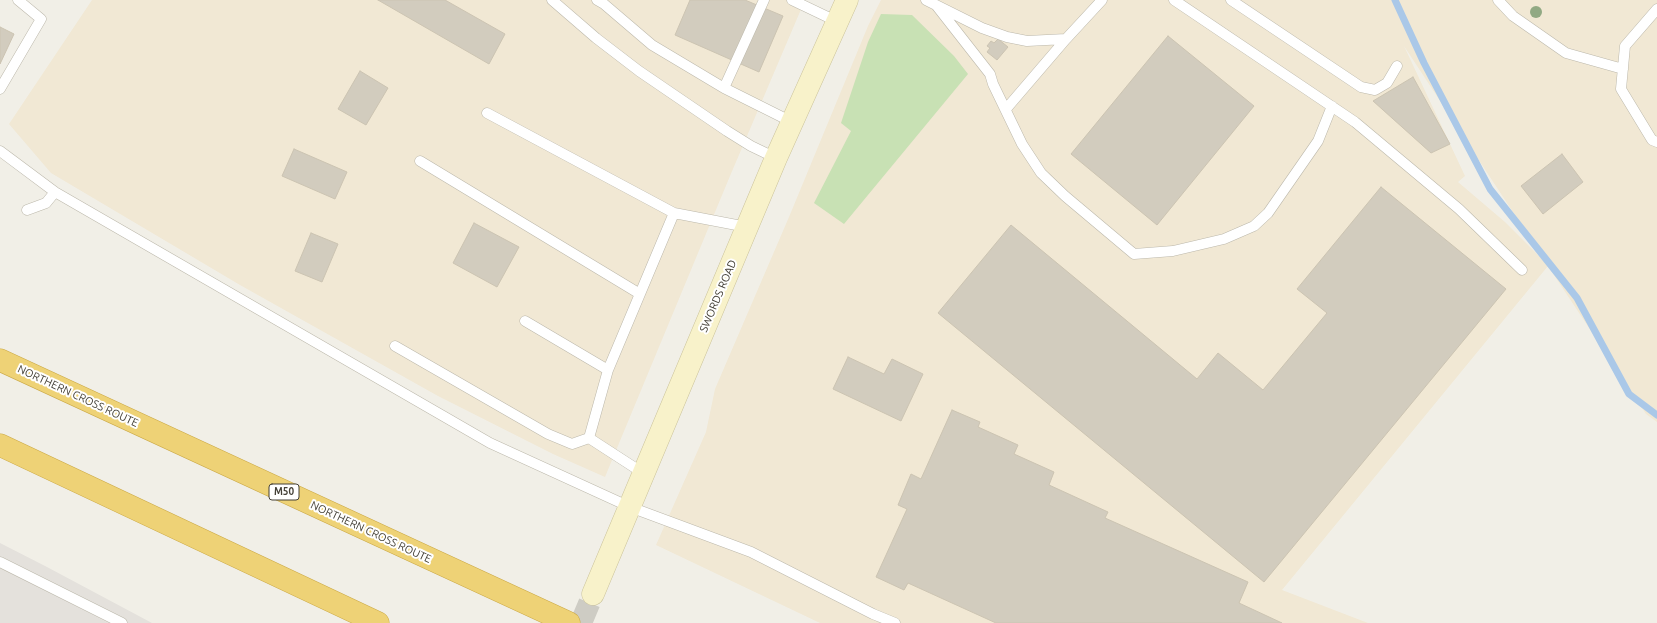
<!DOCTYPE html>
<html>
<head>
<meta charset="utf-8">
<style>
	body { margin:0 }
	canvas { display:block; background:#f1efe7 }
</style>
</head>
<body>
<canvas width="1657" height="623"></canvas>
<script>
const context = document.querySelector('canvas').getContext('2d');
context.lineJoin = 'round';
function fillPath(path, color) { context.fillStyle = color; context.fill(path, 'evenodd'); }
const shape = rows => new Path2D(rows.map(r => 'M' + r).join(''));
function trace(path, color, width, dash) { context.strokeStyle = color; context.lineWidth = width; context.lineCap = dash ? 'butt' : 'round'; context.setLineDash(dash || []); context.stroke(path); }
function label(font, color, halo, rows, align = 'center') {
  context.font = font + ' Ubuntu,sans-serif'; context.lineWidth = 4; context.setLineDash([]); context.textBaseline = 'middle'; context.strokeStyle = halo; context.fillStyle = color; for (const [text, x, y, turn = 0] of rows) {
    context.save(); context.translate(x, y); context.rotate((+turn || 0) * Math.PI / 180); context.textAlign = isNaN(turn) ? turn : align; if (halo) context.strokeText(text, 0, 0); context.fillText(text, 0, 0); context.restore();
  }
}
fillPath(shape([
	[92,0,805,0,730,176,605,477,553,454,438,396,240,285,51,173,9,124],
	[881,0,1657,0,1657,422,1646,414,1548,266,1282,590,1368,623,820,623,656,545,706,432,715,389,789,217,868,26],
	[1404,46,1547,264,1505,222,1458,182,1465,176]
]), '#f1e8d4');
fillPath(shape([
	[0,543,47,567,152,623,0,623]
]), '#e4e1dc');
fillPath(shape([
	[881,14,912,15,954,56,968,74,844,224,814,203,851,131,841,123,868,42]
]), '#c8e1b4');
trace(shape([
	[1395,0,1424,63,1490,189,1577,298,1629,394,1657,415]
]), '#aac8e8', 7);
const building = shape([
	[378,0,445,0,505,34,489,64,378,0],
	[690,0,745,0,783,16,759,72,675,35,690,0],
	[0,27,14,34,0,64,0,27],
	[1168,36,1254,106,1157,225,1071,154,1168,36],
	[998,39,1008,47,997,60,987,52,990,48,987,46,991,41,994,43,998,39],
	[360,71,388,88,366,125,338,109,360,71],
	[1413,77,1450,144,1431,153,1373,101,1413,77],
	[294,149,347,172,335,199,282,176,294,149],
	[1562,154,1583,182,1543,214,1521,186,1562,154],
	[1381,187,1506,289,1264,582,938,313,1011,225,1197,379,1218,353,1263,390,1327,313,1297,289,1381,187],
	[474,223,519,247,497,287,453,263,474,223],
	[311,233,338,244,322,282,295,271,311,233],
	[848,357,884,374,892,359,923,374,901,421,833,389,848,357],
	[952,410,980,422,978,427,1018,445,1014,454,1054,472,1049,485,1108,512,1105,518,1248,582,1239,603,1282,623,996,623,908,583,904,590,876,577,907,509,898,505,911,474,921,479,952,410]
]);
fillPath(building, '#d2ccbe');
trace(building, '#ccc4b2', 1);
trace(shape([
	[581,623,593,594]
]), '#ceccc4', 22, [22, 11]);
const service = shape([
	[552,0,596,38,639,71,727,131,751,146,776,158],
	[597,0,604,4,652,45,724,88,792,122],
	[792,0,836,21],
	[926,0,982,28,1007,37,1027,41,1066,39,1102,0],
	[1174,0,1355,122,1459,209,1522,270],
	[1231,0,1361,87,1375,90,1387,83,1397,66],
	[1498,0,1513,16,1566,53,1623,69],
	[936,5,990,74,993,84,1022,144,1041,173,1065,196,1134,254,1173,251,1224,239,1254,226,1268,213,1318,141,1332,106],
	[1657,9,1625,46,1621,89,1652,140,1657,142],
	[724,88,764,0],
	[0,89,41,19,18,0],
	[1006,109,1066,39],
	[487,113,674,213],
	[0,151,55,192,490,443,630,507,751,552,873,614,895,623],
	[420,161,640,294],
	[27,210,46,203,55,192],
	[525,321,608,370,589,438,643,473],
	[395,346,548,434,572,444,589,438],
	[608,370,674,213,747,227],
	[0,562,122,623]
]);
const secondary = shape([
	[593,594,776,158,847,0]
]);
const motorway = shape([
	[0,360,569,623],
	[0,445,378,623]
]);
trace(service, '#bcb8ab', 11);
trace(secondary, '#ccc49b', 23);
trace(motorway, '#cba947', 23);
trace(service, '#fff', 10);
trace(secondary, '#f8f2ca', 22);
trace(motorway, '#eed276', 22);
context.fillStyle = '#91a983';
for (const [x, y] of [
	[1536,12]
]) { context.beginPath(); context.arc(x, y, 6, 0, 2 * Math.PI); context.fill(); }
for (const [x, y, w] of [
	[284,492,30]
]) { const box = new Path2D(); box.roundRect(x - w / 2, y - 8, w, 16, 3); context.fillStyle = '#fff'; context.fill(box); trace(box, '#444037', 1); }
label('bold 10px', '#444037', null, [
	["M50",284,492]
]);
label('11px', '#444037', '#fff', [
	["SWORDS ROAD",718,296,-67],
	["NORTHERN CROSS ROUTE",78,396,25],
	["NORTHERN CROSS ROUTE",371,532,25]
]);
</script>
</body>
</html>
